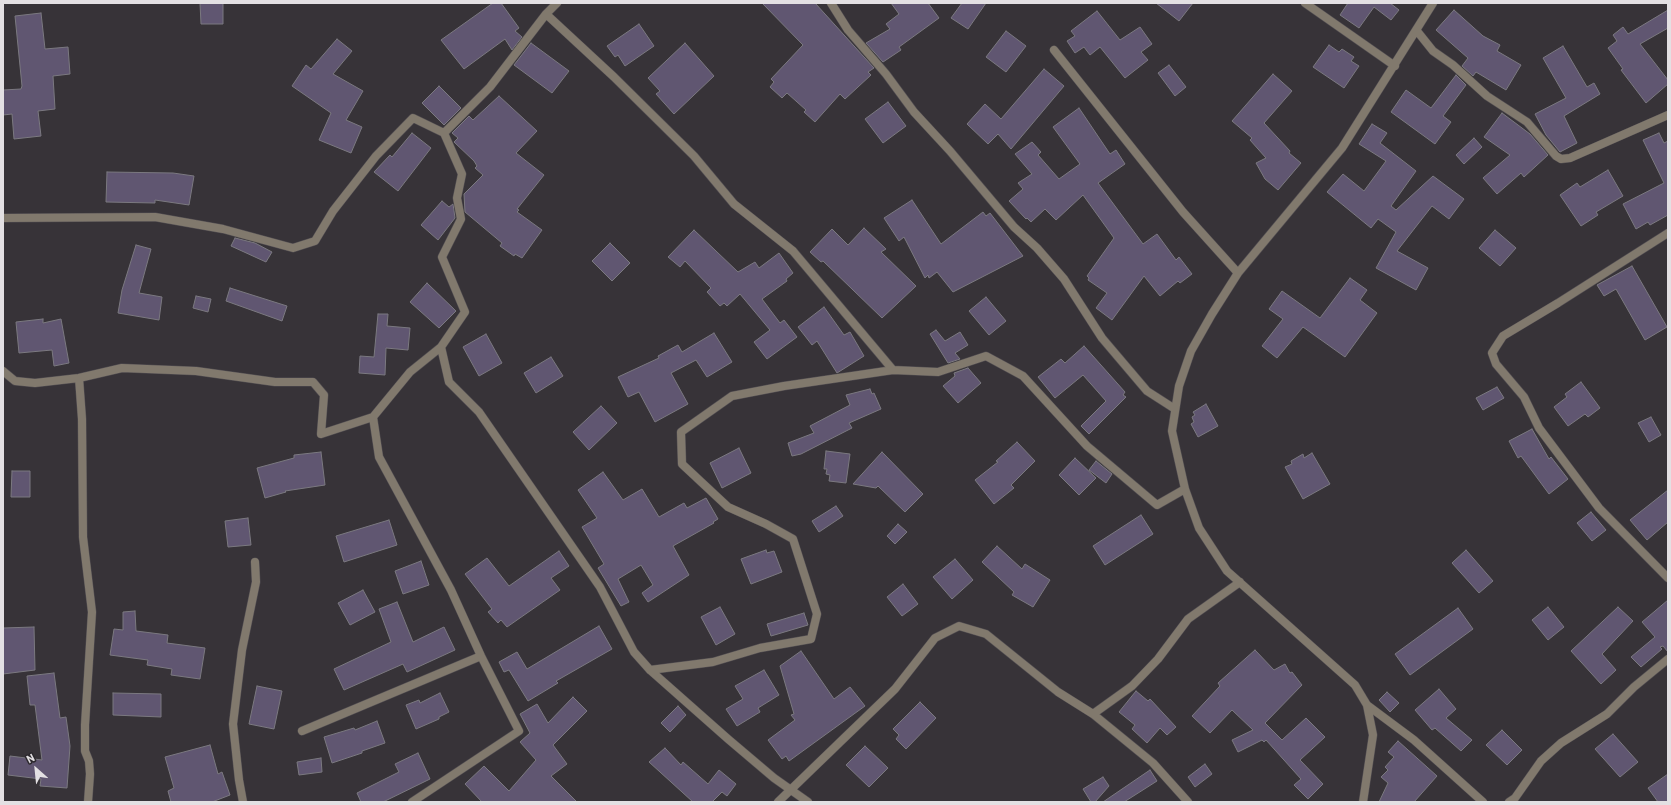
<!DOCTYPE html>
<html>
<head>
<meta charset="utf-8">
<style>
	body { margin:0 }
	#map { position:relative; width:1671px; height:805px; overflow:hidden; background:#373338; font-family:Barlow,sans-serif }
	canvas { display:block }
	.frame { position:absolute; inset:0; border:4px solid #e3e0e3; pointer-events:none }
	.north { position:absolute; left:16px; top:749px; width:40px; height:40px; -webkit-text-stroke:3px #2d292e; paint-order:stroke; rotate:333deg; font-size:11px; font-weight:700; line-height:16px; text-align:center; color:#e3e0e3 }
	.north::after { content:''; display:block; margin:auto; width:14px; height:18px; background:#e3e0e3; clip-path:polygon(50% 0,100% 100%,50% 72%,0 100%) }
</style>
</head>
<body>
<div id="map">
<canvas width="1671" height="805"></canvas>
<div class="frame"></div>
<div class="north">N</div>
</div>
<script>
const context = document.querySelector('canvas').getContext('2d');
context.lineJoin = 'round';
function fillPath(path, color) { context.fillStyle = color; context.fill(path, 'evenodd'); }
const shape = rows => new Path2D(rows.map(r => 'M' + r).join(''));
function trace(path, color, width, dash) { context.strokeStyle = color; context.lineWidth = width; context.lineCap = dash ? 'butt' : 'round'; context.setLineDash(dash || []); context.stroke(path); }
const building = shape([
	[200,3,223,3,223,24,201,24,200,3],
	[493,3,501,3,519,28,515,31,522,37,512,50,505,39,464,69,441,40,493,3],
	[762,3,815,3,874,68,868,72,871,75,845,99,840,94,815,122,804,112,806,110,787,93,782,98,770,87,774,82,771,79,803,45,762,3],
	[891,3,928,3,939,18,899,47,901,50,883,62,866,43,890,29,886,24,899,14,891,3],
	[962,3,986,3,968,29,951,18,962,3],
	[1156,3,1193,3,1179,21,1156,3],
	[1348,3,1390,3,1399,10,1391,20,1374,7,1359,28,1340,15,1348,3],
	[1454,10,1483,36,1500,45,1497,51,1521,65,1506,90,1476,72,1473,76,1462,66,1468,58,1436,30,1454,10],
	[1668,10,1668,28,1640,44,1668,80,1668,84,1646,103,1621,70,1623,69,1608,48,1617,41,1613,35,1623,27,1628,34,1668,10],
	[1097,11,1120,40,1140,27,1152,44,1141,52,1148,60,1125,78,1100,47,1090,55,1084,47,1075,53,1067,41,1075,36,1071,31,1097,11],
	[41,13,45,49,68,47,70,74,53,76,55,109,38,111,41,136,14,139,12,114,3,115,3,90,21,89,22,86,15,16,41,13],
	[639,24,654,46,625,66,618,55,615,57,607,46,639,24],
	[1006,31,1026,46,1006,72,986,57,1006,31],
	[337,39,352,51,333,74,363,91,346,120,362,127,351,153,319,140,331,113,292,86,306,65,311,69,337,39],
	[531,43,569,71,552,93,514,65,531,43],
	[685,43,714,76,674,114,656,94,660,91,648,78,685,43],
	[1329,45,1339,52,1342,49,1354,57,1351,61,1359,66,1344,88,1313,67,1329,45],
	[1563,46,1587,87,1594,83,1600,94,1564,116,1577,143,1560,152,1546,135,1535,114,1566,98,1543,58,1563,46],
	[1169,65,1186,87,1175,96,1158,73,1169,65],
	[1044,69,1064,86,1011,149,998,134,988,144,967,124,985,104,1001,119,1044,69],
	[1273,74,1292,91,1264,123,1290,151,1289,153,1301,163,1278,190,1265,179,1256,163,1266,158,1250,140,1252,138,1232,121,1273,74],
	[1456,75,1466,85,1443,116,1451,122,1435,144,1391,112,1406,90,1431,108,1456,75],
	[439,86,461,108,444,125,422,103,439,86],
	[499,96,537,131,516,153,544,175,517,209,519,210,517,212,542,230,522,258,515,254,514,256,500,246,502,243,465,212,464,194,483,175,475,168,477,166,474,161,454,142,458,138,452,133,469,116,473,120,499,96],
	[888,102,906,126,883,143,865,119,888,102],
	[1079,108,1110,154,1116,150,1125,164,1098,183,1143,244,1157,234,1176,260,1179,257,1192,274,1180,283,1178,281,1160,296,1144,276,1112,320,1096,308,1107,293,1088,280,1089,278,1087,276,1114,238,1083,195,1056,220,1045,209,1031,222,1027,218,1026,219,1009,201,1023,189,1018,183,1032,174,1015,154,1032,142,1041,152,1038,155,1059,179,1080,164,1053,127,1079,108],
	[1502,113,1530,134,1548,155,1524,177,1521,173,1497,194,1483,178,1510,155,1484,137,1502,113],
	[1372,124,1387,133,1380,143,1416,171,1391,206,1396,210,1433,176,1464,199,1449,219,1432,206,1397,251,1428,268,1416,290,1376,268,1396,232,1378,219,1371,228,1327,192,1343,174,1364,191,1386,161,1359,144,1372,124],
	[412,133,431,148,398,191,374,172,390,155,392,157,412,133],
	[1659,133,1664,143,1668,141,1668,215,1650,225,1648,222,1636,229,1623,204,1664,183,1643,140,1659,133],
	[1474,138,1482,147,1464,164,1456,155,1474,138],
	[1608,170,1623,196,1596,212,1598,215,1581,226,1560,195,1577,183,1580,187,1608,170],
	[107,172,173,173,194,176,189,205,155,200,155,203,106,202,107,172],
	[912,200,941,244,983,212,986,216,990,213,1023,256,953,292,937,272,929,278,928,275,925,278,904,237,899,241,884,218,912,200],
	[442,201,449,207,453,204,455,218,438,240,421,225,442,201],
	[864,228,886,249,881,252,916,286,882,318,823,261,821,262,810,252,832,229,848,245,864,228],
	[694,230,738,272,755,262,759,268,779,253,793,273,786,279,787,281,762,299,780,323,784,320,797,337,767,359,754,342,770,330,740,294,727,306,724,303,720,306,707,292,711,288,685,261,680,267,668,257,694,230],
	[1495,230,1516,248,1500,266,1479,248,1495,230],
	[235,238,255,243,272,252,266,262,231,246,235,238],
	[610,243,630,263,612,281,592,261,610,243],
	[136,245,151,249,139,293,162,297,159,320,118,313,122,290,136,245],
	[1632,266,1667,327,1645,340,1616,289,1604,296,1597,285,1632,266],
	[1350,278,1367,290,1360,300,1377,313,1345,357,1303,327,1277,358,1262,346,1283,319,1269,309,1282,291,1320,318,1350,278],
	[427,283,456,311,439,328,410,302,427,283],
	[230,288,287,306,282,321,226,301,230,288],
	[196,296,211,299,208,312,193,308,196,296],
	[986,297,1006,321,989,335,969,311,986,297],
	[824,307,844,335,850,332,864,356,837,373,817,341,812,345,798,327,824,307],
	[378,314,388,314,387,326,410,328,408,350,386,348,385,375,359,373,360,356,374,357,378,314],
	[43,319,43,323,61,319,69,363,54,366,52,350,19,353,16,322,43,319],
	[936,330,945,341,960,332,968,345,955,353,960,359,948,363,930,334,936,330],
	[714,333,732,362,707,377,696,360,671,373,688,404,655,422,639,392,628,397,618,377,659,358,658,356,678,345,682,352,714,333],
	[486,334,502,363,479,376,463,347,486,334],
	[1084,346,1125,392,1123,395,1126,397,1089,434,1081,426,1106,401,1083,375,1055,398,1038,377,1061,359,1065,363,1084,346],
	[551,357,563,376,536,393,524,373,551,357],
	[968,368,981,383,958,403,943,386,955,376,954,373,968,368],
	[1581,382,1600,408,1588,417,1585,414,1568,426,1554,407,1567,397,1565,394,1581,382],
	[1497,387,1504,398,1483,410,1476,398,1497,387],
	[870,389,872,394,874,393,881,409,849,423,852,428,801,454,792,456,788,443,814,433,810,426,850,405,846,395,870,389],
	[1206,404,1218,426,1198,437,1191,424,1194,422,1192,417,1195,415,1193,412,1206,404],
	[601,406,617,423,589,450,573,432,601,406],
	[1651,417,1661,435,1649,442,1638,423,1651,417],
	[1532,429,1549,459,1551,457,1568,479,1549,494,1521,456,1518,458,1509,441,1532,429],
	[1017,442,1035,461,1011,485,1014,488,994,504,975,480,998,462,996,461,1017,442],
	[739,448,751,473,722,488,710,463,739,448],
	[826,451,850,454,846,483,829,481,830,475,826,474,827,469,824,469,826,451],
	[321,452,325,485,285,491,286,492,265,498,257,468,294,458,294,455,321,452],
	[882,452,923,494,905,512,878,486,876,488,853,484,882,452],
	[1312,453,1330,484,1303,499,1285,467,1292,464,1291,461,1303,454,1304,458,1312,453],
	[1075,458,1096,478,1079,495,1059,475,1075,458],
	[1096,461,1112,474,1106,483,1089,470,1096,461],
	[12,471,30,471,30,497,11,497,12,471],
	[603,472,623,500,642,489,659,517,684,503,687,508,706,498,718,519,713,522,714,523,673,546,689,575,648,602,642,593,653,585,641,565,618,579,629,602,621,606,598,568,604,564,582,527,597,518,578,490,603,472],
	[1668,490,1668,522,1647,540,1630,520,1668,490],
	[836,506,843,516,819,532,812,521,836,506],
	[1591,512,1606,530,1592,541,1577,523,1591,512],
	[1141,515,1153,534,1105,565,1093,546,1141,515],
	[248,518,251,545,228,547,225,521,248,518],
	[389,520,397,545,344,562,336,536,389,520],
	[898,524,907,532,895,544,887,536,898,524],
	[997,546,1022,569,1025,564,1050,580,1033,607,1012,595,1014,592,982,562,997,546],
	[766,550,767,553,774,551,782,572,751,584,741,559,766,550],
	[1466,550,1493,581,1479,593,1452,563,1466,550],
	[559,551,569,566,551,578,560,590,507,627,501,620,498,623,488,612,492,609,465,574,487,558,509,586,559,551],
	[955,559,973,580,952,599,933,577,955,559],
	[421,561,429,585,403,594,395,571,421,561],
	[903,584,918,604,902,616,887,597,903,584],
	[363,590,375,612,350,625,338,603,363,590],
	[1668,600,1668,652,1663,646,1660,647,1662,649,1641,667,1631,657,1655,637,1642,622,1668,600],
	[397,602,413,642,444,627,455,650,407,672,403,664,344,690,334,669,391,642,379,609,397,602],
	[720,607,735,634,716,645,701,617,720,607],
	[1548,607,1564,627,1548,640,1532,620,1548,607],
	[1618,607,1633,621,1602,654,1616,670,1601,684,1571,651,1618,607],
	[1458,608,1473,629,1410,675,1395,654,1458,608],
	[135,611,136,631,168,635,167,643,205,648,200,679,171,675,172,669,147,665,148,660,110,655,114,629,123,630,123,612,135,611],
	[804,613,808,625,771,636,767,624,804,613],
	[599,626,612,649,556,681,558,683,528,701,509,670,504,672,499,662,517,652,527,669,599,626],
	[34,627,35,670,3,674,3,628,34,627],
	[1255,650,1274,670,1285,664,1290,673,1292,672,1302,685,1265,723,1282,740,1306,718,1325,737,1300,760,1323,784,1308,799,1294,785,1301,779,1266,740,1264,742,1262,740,1238,752,1232,740,1253,730,1232,710,1210,733,1192,716,1220,686,1218,683,1255,650],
	[801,651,834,699,850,687,865,706,789,761,786,756,782,759,768,740,795,720,791,715,794,714,780,666,801,651],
	[764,670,779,695,758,708,760,712,737,726,726,709,743,699,735,686,764,670],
	[54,673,60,718,66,717,70,746,67,788,40,786,41,779,8,775,10,756,42,760,35,705,30,705,27,676,54,673],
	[257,686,282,691,274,729,249,724,257,686],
	[1439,689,1456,709,1446,718,1472,740,1461,751,1435,728,1432,730,1415,710,1439,689],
	[1136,691,1148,701,1150,699,1176,727,1167,735,1160,728,1147,743,1132,729,1135,725,1119,712,1136,691],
	[1387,692,1399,703,1390,712,1379,700,1387,692],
	[113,693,161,694,161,717,113,715,113,693],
	[440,693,449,712,439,717,439,719,416,729,406,705,419,700,420,703,440,693],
	[573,697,587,711,553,745,567,764,551,776,577,802,482,802,465,784,484,766,509,791,536,760,520,742,530,733,520,714,537,704,548,723,573,697],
	[920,702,936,718,906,749,896,739,899,735,893,729,920,702],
	[678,706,686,715,670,732,661,723,678,706],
	[377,721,385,743,362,751,362,753,332,763,324,737,354,728,355,730,377,721],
	[1502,730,1522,750,1507,765,1486,745,1502,730],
	[1613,734,1638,762,1620,777,1595,749,1613,734],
	[1398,741,1437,776,1414,802,1379,802,1388,783,1381,777,1388,770,1385,767,1394,757,1388,752,1398,741],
	[210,745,218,774,222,772,230,795,212,802,171,802,168,791,174,788,165,757,210,745],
	[865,746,888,768,869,787,846,765,865,746],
	[665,748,681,765,683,762,708,784,719,770,736,784,727,796,722,792,712,802,693,802,649,762,665,748],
	[418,753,430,779,383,802,361,802,357,793,399,772,395,764,418,753],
	[321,758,322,772,299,775,297,762,321,758],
	[1205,764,1212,774,1195,787,1188,777,1205,764],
	[1150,770,1157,781,1124,802,1103,802,1150,770],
	[1668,774,1668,802,1658,802,1648,788,1668,774],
	[1103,777,1109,786,1095,802,1091,802,1083,789,1103,777]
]);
fillPath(building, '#605671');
trace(building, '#7b7980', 1);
const minor = shape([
	[557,3,546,14,614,77,694,156,734,204,793,251,893,370,938,372,986,356,1023,376,1087,446,1157,505,1185,489],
	[831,3,848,30,886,74,914,112,950,151,1014,227,1037,248,1064,279,1102,338,1147,391,1175,409],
	[1305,3,1395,66],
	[546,14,490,87,444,133,462,174,457,198,461,219,442,257,465,312,441,347,449,382,479,412,600,587,634,652,650,670,728,739,774,778,808,802],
	[1417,31,1433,51,1453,65,1487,96,1527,122,1556,156,1561,159,1570,158,1668,115],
	[1054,50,1183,212,1238,273],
	[3,218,155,217,223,229,293,248,315,241,333,211,376,156,413,118,444,133],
	[1668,233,1558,303,1503,336,1492,353,1496,364,1524,397,1539,428,1599,508,1668,578],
	[3,371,15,381,35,383,79,378,122,368,196,371,275,382,313,382,324,395,321,434,373,417],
	[79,378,82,419,83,537,92,612,85,725,85,751,89,761,90,774,88,802],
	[650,670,713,662,760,648,811,639,817,614,793,539,766,524,728,507,682,464,681,432,732,396,784,386,893,370],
	[1367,705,1414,740,1483,802],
	[1093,714,1132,686,1158,659,1188,619,1240,582],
	[302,731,481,656],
	[243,802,239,780,233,724,242,650,256,582,255,562],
	[412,802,519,731,481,656,451,590,379,457,373,417,410,372,441,347],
	[778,802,895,689,935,638,959,626,986,634,1058,692,1093,714,1153,763,1188,802],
	[1363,802,1373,735,1367,705,1355,685,1227,571,1199,528,1185,489,1172,431,1179,386,1191,351,1212,314,1238,273,1342,148,1433,3],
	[1509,802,1515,798,1541,761,1561,743,1607,714,1634,687,1668,659]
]);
trace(minor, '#534f53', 9);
trace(minor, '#81796d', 8);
</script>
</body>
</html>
